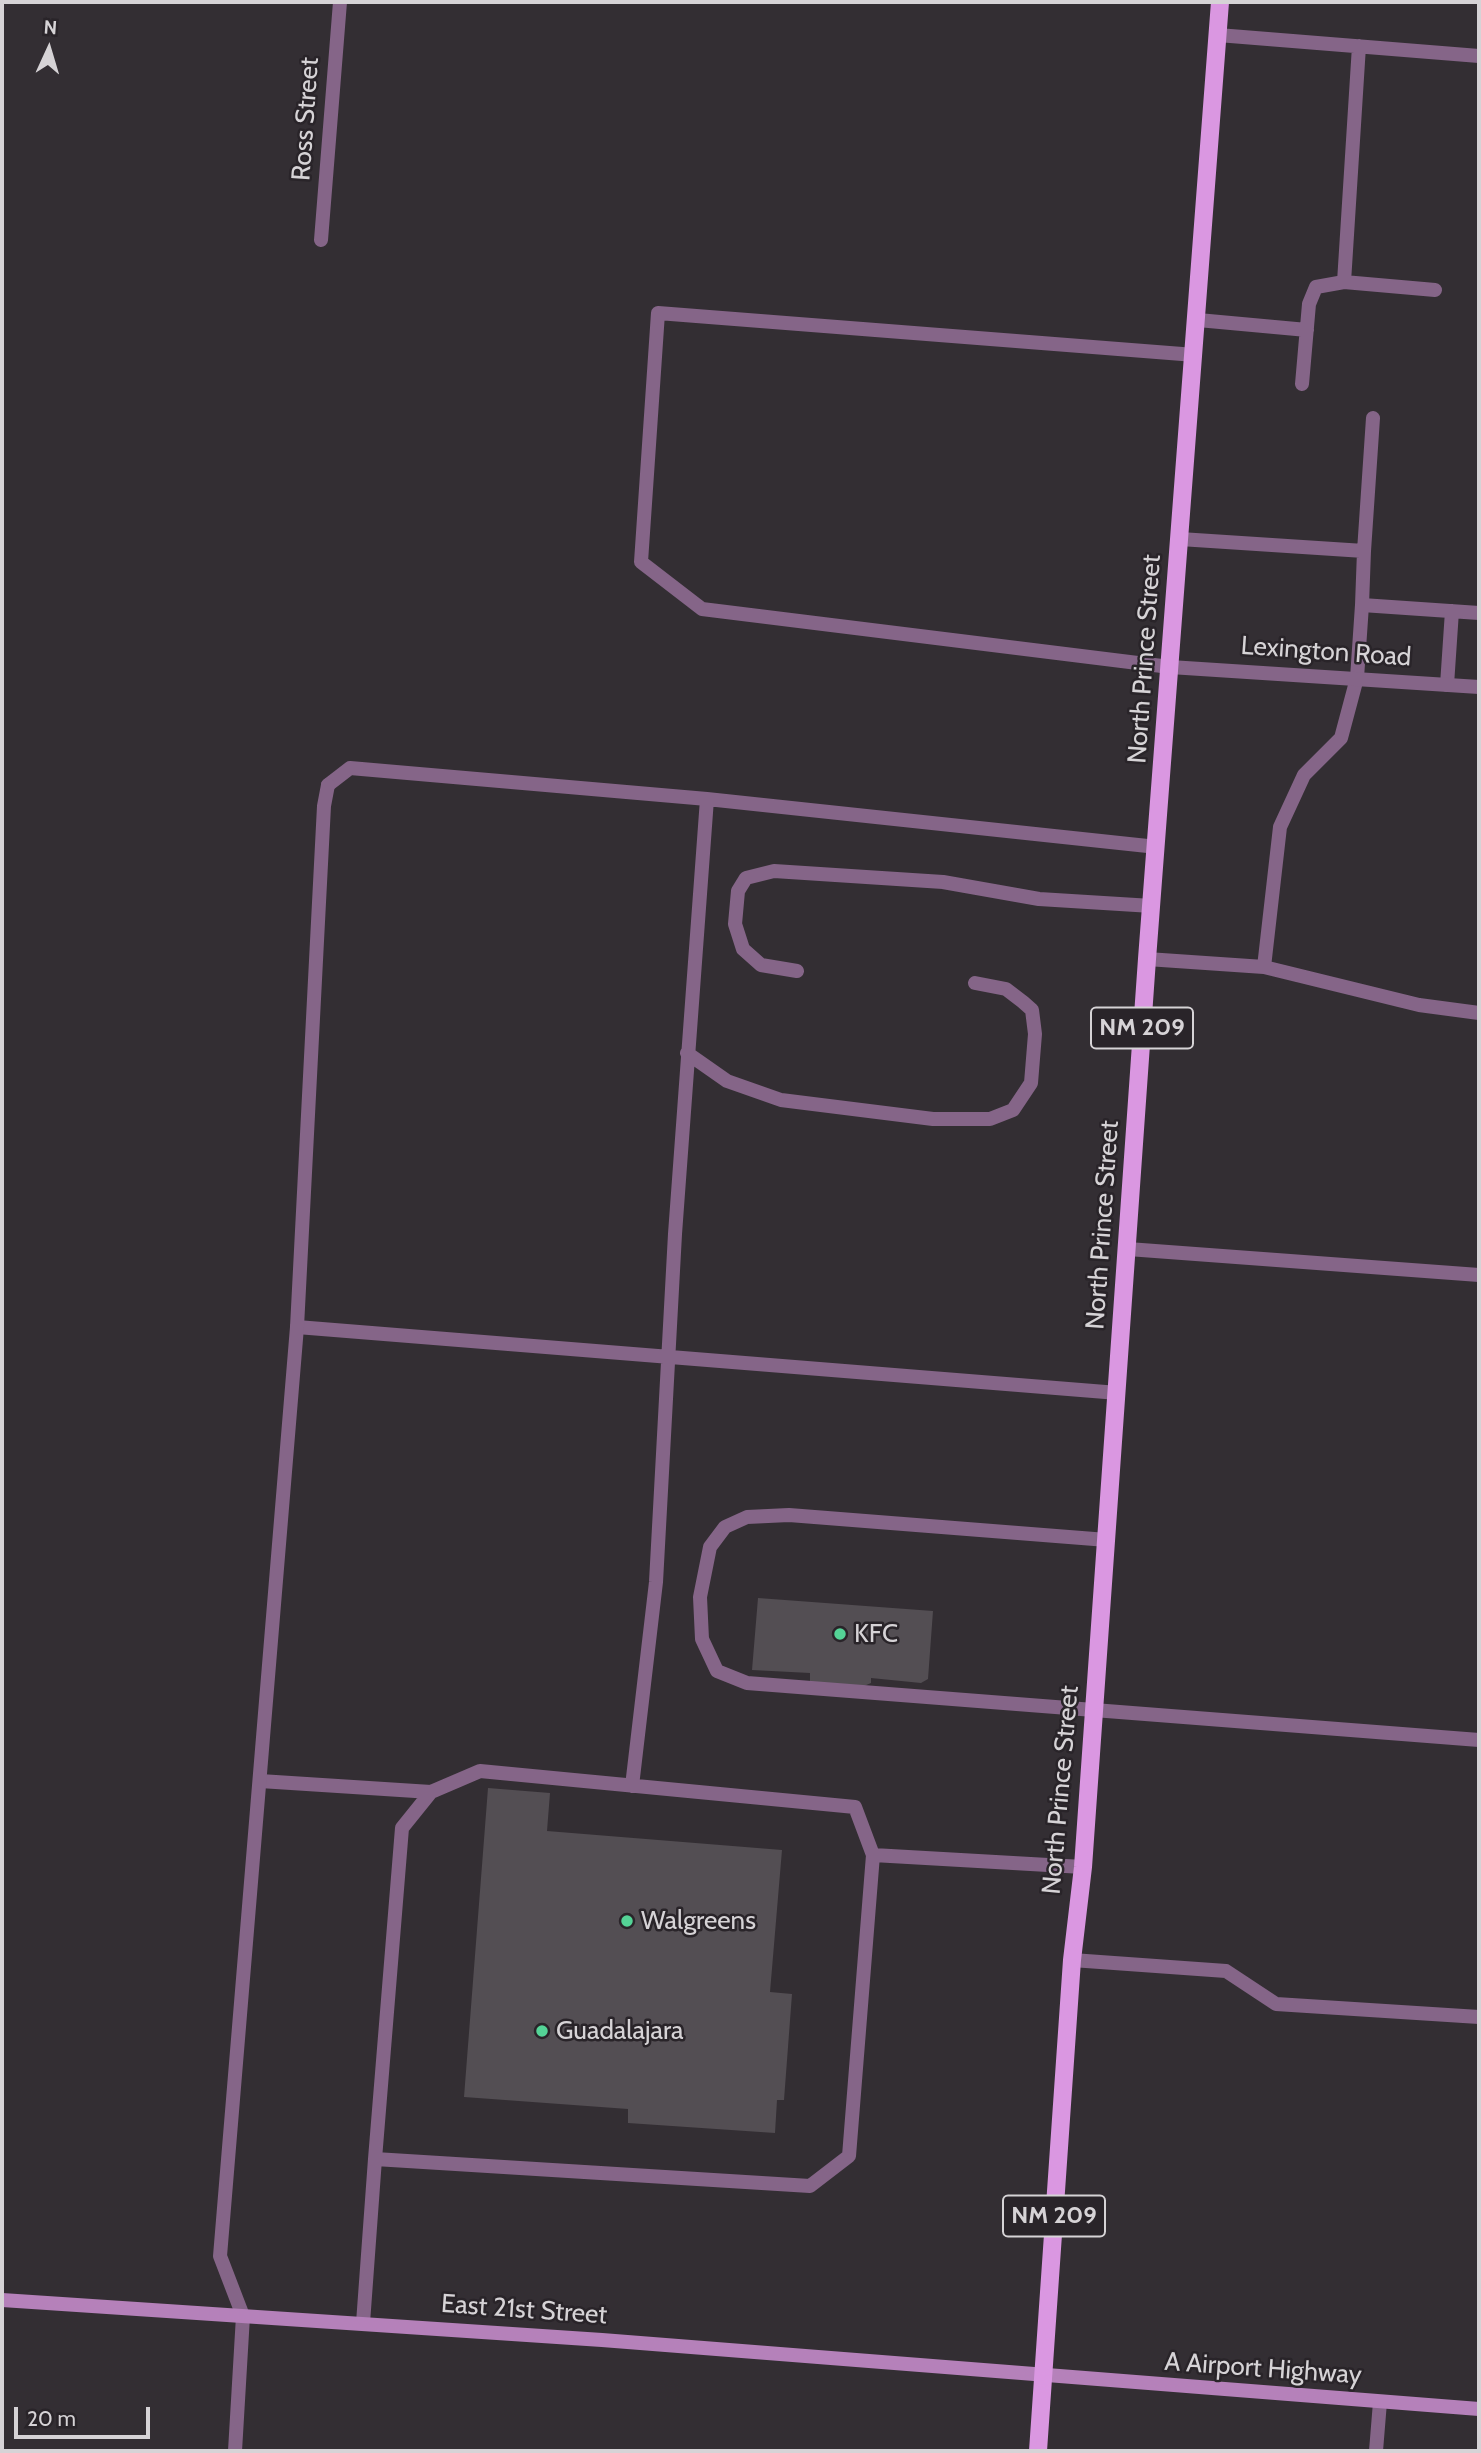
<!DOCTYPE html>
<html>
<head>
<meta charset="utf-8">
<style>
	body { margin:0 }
	#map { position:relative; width:1481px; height:2453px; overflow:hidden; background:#332e33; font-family:Cabin,sans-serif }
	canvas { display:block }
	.frame { position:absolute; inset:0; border:4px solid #d6d3d6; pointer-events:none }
	.north { position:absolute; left:14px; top:14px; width:70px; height:70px; -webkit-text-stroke:5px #292429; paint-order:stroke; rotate:4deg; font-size:19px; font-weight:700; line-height:28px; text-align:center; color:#d6d3d6 }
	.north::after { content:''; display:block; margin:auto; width:24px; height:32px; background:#d6d3d6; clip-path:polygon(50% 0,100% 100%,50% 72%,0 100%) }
	.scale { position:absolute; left:14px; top:2407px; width:136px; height:32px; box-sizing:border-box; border:4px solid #d6d3d6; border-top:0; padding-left:9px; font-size:21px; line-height:24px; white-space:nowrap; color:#d6d3d6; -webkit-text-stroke:5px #292429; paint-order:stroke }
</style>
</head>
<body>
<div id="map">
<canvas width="1481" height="2453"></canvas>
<div class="frame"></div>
<div class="north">N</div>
<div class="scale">20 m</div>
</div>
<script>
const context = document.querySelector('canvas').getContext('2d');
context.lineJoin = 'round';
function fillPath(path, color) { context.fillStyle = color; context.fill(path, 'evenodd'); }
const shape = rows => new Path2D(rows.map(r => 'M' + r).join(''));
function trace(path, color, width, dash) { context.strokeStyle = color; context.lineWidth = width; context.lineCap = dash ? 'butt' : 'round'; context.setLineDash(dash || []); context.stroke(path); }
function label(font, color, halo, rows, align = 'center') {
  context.font = font + ' Cabin,sans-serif'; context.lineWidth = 5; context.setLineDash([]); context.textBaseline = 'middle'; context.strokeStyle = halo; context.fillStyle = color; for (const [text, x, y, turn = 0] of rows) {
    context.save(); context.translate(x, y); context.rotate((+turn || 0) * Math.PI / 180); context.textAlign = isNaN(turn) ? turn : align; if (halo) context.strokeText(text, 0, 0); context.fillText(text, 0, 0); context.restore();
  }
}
fillPath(shape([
	[758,1598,933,1611,928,1679,921,1683,871,1678,871,1683,864,1686,810,1683,810,1673,752,1670],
	[488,1788,550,1793,547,1831,782,1850,770,1992,792,1994,784,2100,777,2100,775,2133,628,2123,628,2109,464,2097]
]), '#534e53');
trace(shape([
	[1218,35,1479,56],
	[1344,282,1359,46],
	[1198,320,1307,330],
	[1302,384,1309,304,1316,287,1344,282,1435,290],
	[1180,539,1364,551,1373,418],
	[1364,551,1362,605,1479,613],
	[1170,667,702,609,641,562,658,313,1195,355],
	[1447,685,1452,611],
	[328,785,350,768,707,799,1157,847],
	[1147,959,1264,967,1419,1005,1479,1013],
	[1264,967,1280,827,1304,775,1341,738,1357,678,1362,605],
	[797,971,761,965,743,949,735,924,738,891,746,878,774,871,943,882,1039,899,1152,906],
	[687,1053,727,1081,781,1100,933,1119,990,1119,1013,1110,1031,1083,1035,1034,1032,1010,1023,1002,1006,989,975,983],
	[1128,1249,1479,1275],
	[297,1327,1118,1393],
	[1107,1540,789,1515,747,1517,725,1527,710,1547,700,1597,702,1639,717,1671,747,1683,1479,1740],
	[260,1781,431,1792],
	[632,1786,656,1582,675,1234,707,799],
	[873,1855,1083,1867],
	[1072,1960,1226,1971,1276,2004,1479,2017],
	[363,2323,375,2159,402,1828,431,1792,480,1771,855,1807,873,1855,849,2156,810,2186,375,2159],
	[1376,2451,1380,2402]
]), '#856588', 14);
trace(shape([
	[321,240,340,2],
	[1170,667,1479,687],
	[235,2451,243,2316,220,2256,297,1327,324,806,328,785]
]), '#856588', 14);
trace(shape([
	[2,2300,602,2340,1479,2409]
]), '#b581ba', 14);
trace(shape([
	[1038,2451,1072,1960,1083,1867,1147,959,1220,2]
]), '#da97e1', 18);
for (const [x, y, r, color] of [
	[840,1634,7,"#54d396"],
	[627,1921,7,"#54d396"],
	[542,2031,7,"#54d396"]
]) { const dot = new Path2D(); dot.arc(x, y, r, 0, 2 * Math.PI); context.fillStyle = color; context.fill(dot); trace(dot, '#292429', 2.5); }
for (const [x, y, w] of [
	[1142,1028,102],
	[1054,2216,102]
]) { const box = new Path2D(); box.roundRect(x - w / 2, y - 20.5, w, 41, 5); context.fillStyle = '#292429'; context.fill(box); trace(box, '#d6d3d6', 2); }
label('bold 24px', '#d6d3d6', null, [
	["NM 209",1142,1028],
	["NM 209",1054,2216]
]);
label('26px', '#d6d3d6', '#292429', [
	["Ross Street",306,119,-86],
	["Lexington Road",1326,652,4],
	["North Prince Street",1145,659,-86],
	["North Prince Street",1103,1225,-86],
	["North Prince Street",1061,1790,-85],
	["East 21st Street",524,2310,4],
	["A Airport Highway",1263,2369,4]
]);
label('26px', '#d6d3d6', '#292429', [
	["KFC",854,1634],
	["Walgreens",641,1921],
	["Guadalajara",556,2031]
], 'left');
</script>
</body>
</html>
